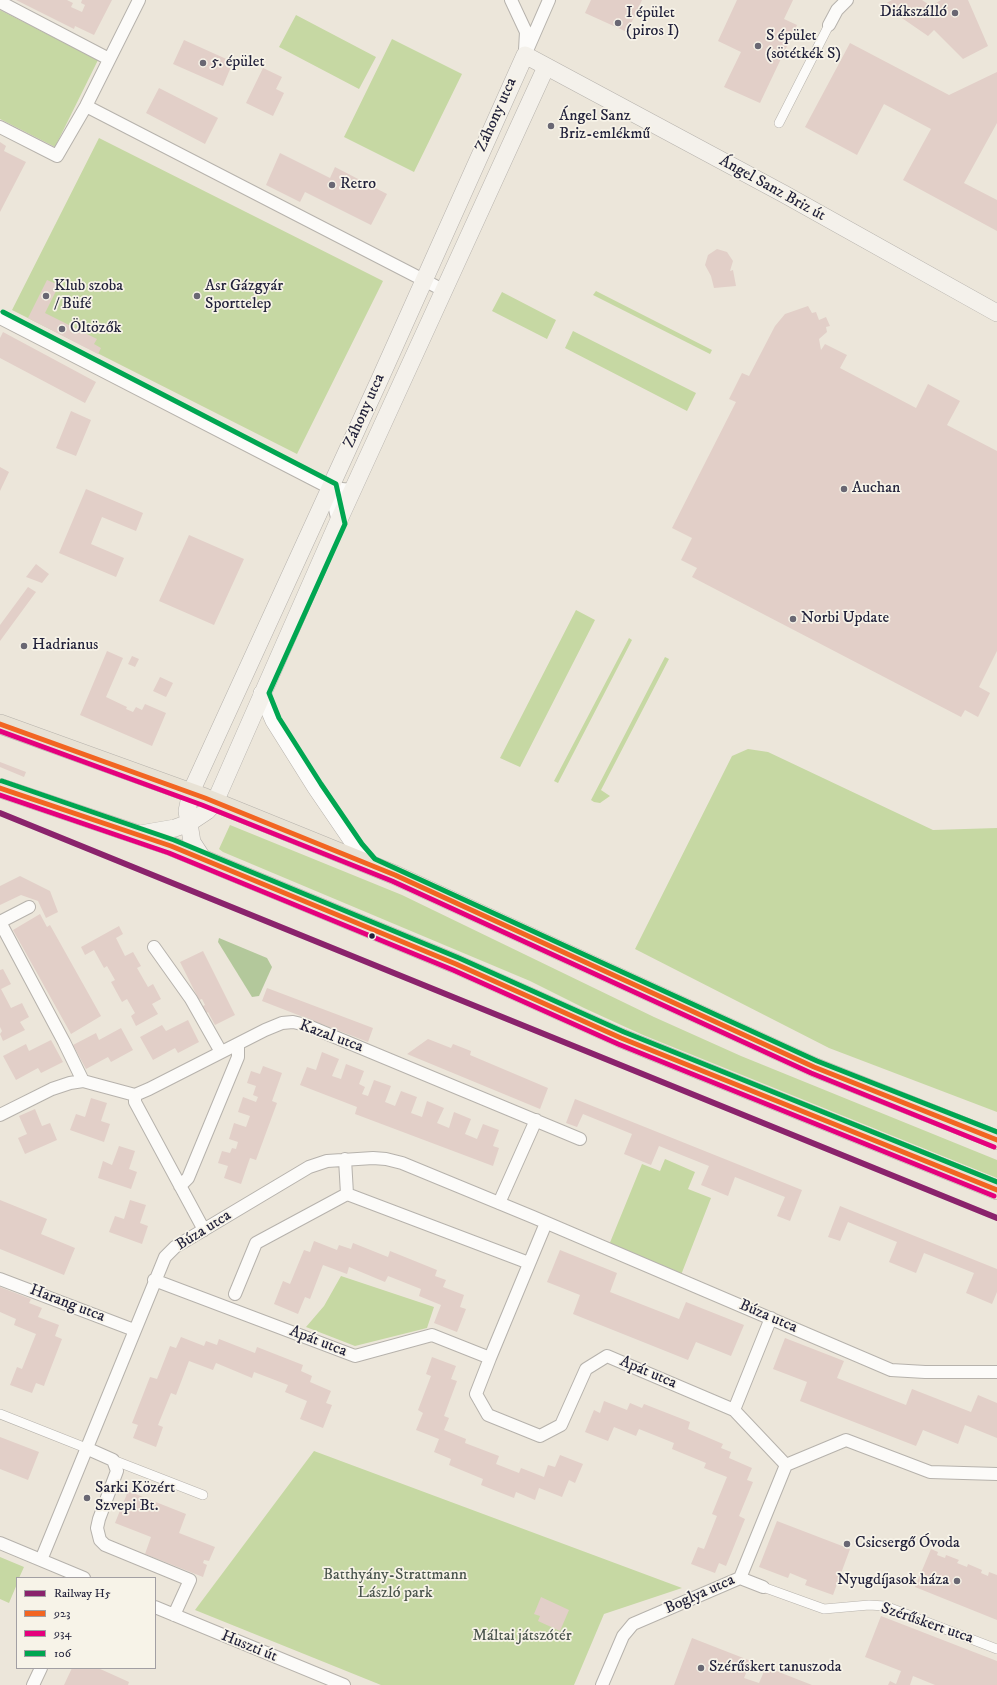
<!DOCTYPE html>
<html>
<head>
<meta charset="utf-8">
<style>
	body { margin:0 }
	#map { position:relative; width:997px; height:1685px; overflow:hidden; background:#ece6da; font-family:"IM FELL DW Pica",serif }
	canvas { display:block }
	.legend { position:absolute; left:16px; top:1577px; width:140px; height:92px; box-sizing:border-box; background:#f7f3e8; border:1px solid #a29fa3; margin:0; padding:5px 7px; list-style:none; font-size:12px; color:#22223b }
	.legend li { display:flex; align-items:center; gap:8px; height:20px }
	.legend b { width:20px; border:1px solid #a29fa3 }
</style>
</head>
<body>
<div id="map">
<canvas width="997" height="1685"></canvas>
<ul class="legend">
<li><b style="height:5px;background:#8a236c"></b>Railway H5</li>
<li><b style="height:5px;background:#f26522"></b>923</li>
<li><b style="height:5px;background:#e5007d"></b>934</li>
<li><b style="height:5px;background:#00a651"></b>106</li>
</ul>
</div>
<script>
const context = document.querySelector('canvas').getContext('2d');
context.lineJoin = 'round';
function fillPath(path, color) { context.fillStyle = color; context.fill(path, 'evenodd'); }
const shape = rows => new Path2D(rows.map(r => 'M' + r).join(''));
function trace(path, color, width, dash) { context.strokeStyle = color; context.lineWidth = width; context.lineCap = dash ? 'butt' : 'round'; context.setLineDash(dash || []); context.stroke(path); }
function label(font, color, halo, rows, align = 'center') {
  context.font = font + ' "IM FELL DW Pica",serif'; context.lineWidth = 3.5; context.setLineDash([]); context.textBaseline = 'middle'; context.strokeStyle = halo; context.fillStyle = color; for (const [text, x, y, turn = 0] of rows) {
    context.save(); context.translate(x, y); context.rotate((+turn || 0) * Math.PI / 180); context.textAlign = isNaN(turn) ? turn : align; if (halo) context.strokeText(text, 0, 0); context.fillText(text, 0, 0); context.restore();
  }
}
fillPath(shape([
	[0,10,98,60,55,147,0,119],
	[296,15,376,57,359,89,279,47],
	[392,39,462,74,414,172,344,137],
	[99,138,383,281,297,454,12,310],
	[596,291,712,350,710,354,593,295],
	[502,292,556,320,547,339,492,311],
	[573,331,696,393,687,411,565,348],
	[576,610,595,620,520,767,500,758],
	[629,638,632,640,558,783,554,781],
	[665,657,669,659,601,790,610,796,600,803,594,802,591,800],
	[748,749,768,752,933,830,997,828,997,1112,829,1048,635,949,732,756],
	[230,825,402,895,654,1017,741,1056,997,1160,997,1178,643,1035,584,1008,530,981,223,852,219,849],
	[665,1159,695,1172,688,1189,711,1198,681,1275,609,1245,642,1164,660,1171],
	[341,1276,434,1307,427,1328,355,1346,306,1327,324,1306],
	[314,1451,682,1588,604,1614,574,1685,381,1685,195,1610],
	[0,1557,24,1567,19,1578,17,1578,17,1584,9,1603,0,1599]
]), '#c6d8a3');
fillPath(shape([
	[219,938,267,958,272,967,259,996,252,997,218,942]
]), '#b3c89b');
fillPath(shape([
	[16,0,67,0,73,3,71,7,82,12,85,5,81,3,82,0,112,0,94,35,75,26,74,29],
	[591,0,642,0,627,32,585,13],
	[737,0,793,0,784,19,797,25,760,103,724,87,741,52,718,41],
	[892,0,922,0,931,6,941,0,968,0,988,46,963,59,934,30,928,36,883,5],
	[184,40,233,62,223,86,173,64],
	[850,43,949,95,997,72,997,123,964,183,997,200,997,231,903,180,931,129,884,104,857,155,805,127],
	[263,68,282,77,276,89,284,93,273,116,246,103],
	[159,88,218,118,205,144,146,113],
	[0,142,6,146,4,151,26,162,0,212],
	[280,153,330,178,335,167,387,194,371,225,305,192,300,202,266,185],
	[717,249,727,252,733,261,730,271,733,270,736,286,714,288,711,276,705,265,708,255],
	[47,280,59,285,45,313,97,339,94,344,101,348,98,354,28,318],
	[808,306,812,313,816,312,819,320,826,317,830,326,826,327,827,332,819,339,821,350,825,344,847,355,840,368,916,408,928,384,960,401,947,425,997,451,997,651,979,687,990,693,978,717,965,710,961,717,692,577,697,568,681,560,692,538,672,528,736,402,729,399,742,373,749,376,775,326,785,314],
	[3,332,96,382,85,403,0,358,0,338],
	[71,411,91,420,76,456,56,448],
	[0,467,9,472,0,491],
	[86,489,143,513,136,531,102,517,91,544,124,558,116,577,59,553],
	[189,535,244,559,214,625,159,601],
	[36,564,49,574,42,583,26,577],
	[28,587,36,592,0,641,0,625],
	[107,651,123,658,106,697,127,707,126,709,133,712,136,707,142,710,145,704,166,713,152,746,80,715],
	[132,656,139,659,135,667,128,664],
	[160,677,173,683,166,697,153,691],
	[0,762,26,772,24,777,0,767],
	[20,876,50,891,58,912,46,918,38,901,21,895,0,905,0,886],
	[40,914,47,927,50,925,101,1016,71,1034,13,930],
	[119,926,123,934,116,938,125,956,133,952,141,966,137,968,148,987,153,984,161,999,152,1004,158,1014,136,1026,131,1016,135,1013,127,999,122,1002,111,982,115,980,107,966,104,968,94,950,85,955,81,947],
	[203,951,235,1015,215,1025,208,1012,205,1014,201,1007,205,1005,202,999,199,1000,180,962],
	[3,969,11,984,1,989,11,1008,22,1003,29,1017,20,1022,25,1030,3,1041,0,1034,2,1031,0,1027,0,970],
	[267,988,373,1028,368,1042,262,1001],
	[188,1020,199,1042,178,1053,175,1048,153,1060,140,1037,162,1025,166,1031],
	[121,1028,133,1050,111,1062,108,1057,86,1069,73,1045,96,1033,99,1040],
	[428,1039,451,1048,453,1044,471,1051,470,1055,548,1088,540,1109,407,1054],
	[51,1040,63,1062,41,1073,38,1068,16,1080,3,1056,26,1044,29,1051],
	[322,1052,339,1059,332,1076,341,1079,346,1064,364,1071,359,1084,365,1087,362,1094,368,1096,374,1080,391,1086,385,1102,395,1106,401,1091,417,1097,411,1113,422,1117,427,1101,444,1108,437,1123,449,1128,454,1112,471,1119,465,1134,477,1139,483,1124,499,1130,493,1146,499,1148,493,1166,355,1114,357,1107,300,1085,307,1067,316,1070],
	[263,1066,282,1073,272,1101,277,1103,256,1160,250,1158,241,1184,224,1178,228,1166,218,1163,222,1151,230,1153,232,1148,236,1149,238,1142,229,1139,234,1123,246,1127,250,1116,238,1112,243,1097,256,1102,258,1097,253,1095,256,1086,247,1083,251,1071,260,1074],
	[91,1098,107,1103,101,1121,110,1124,104,1142,70,1130,76,1114,85,1117],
	[575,1099,802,1190,790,1221,777,1216,785,1197,735,1177,728,1196,701,1185,709,1166,659,1146,651,1165,624,1154,632,1134,583,1114,577,1127,566,1123],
	[35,1109,42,1126,50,1123,57,1140,25,1154,18,1138,27,1134,19,1116],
	[119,1146,135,1151,129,1169,137,1172,131,1189,98,1178,103,1161,112,1165],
	[0,1200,47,1219,41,1234,75,1248,64,1275,0,1249],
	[130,1200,146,1205,140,1223,148,1226,142,1244,109,1232,115,1216,124,1219],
	[840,1206,997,1269,997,1292,992,1304,966,1293,974,1273,924,1253,916,1273,889,1262,897,1242,848,1222,840,1241,828,1237],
	[314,1241,337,1250,339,1245,351,1249,353,1243,388,1257,390,1251,437,1270,435,1276,446,1280,443,1287,464,1295,460,1307,466,1309,457,1332,434,1323,441,1305,419,1296,421,1289,388,1276,385,1282,349,1267,347,1274,323,1265,310,1299,305,1297,298,1314,274,1304,283,1281,290,1284,304,1250,310,1252],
	[560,1250,617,1273,610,1292,679,1319,686,1302,744,1325,731,1356,696,1342,688,1360,573,1314,580,1295,547,1282],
	[0,1287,31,1299,29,1303,42,1308,38,1317,59,1325,55,1336,62,1339,45,1383,44,1386,36,1383,32,1393,10,1385,17,1367,22,1369,36,1334,14,1325,16,1319,0,1312],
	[181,1337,204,1346,206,1341,217,1345,219,1339,255,1353,257,1347,303,1365,301,1371,312,1376,310,1382,331,1391,326,1403,332,1405,323,1428,300,1419,307,1401,285,1392,288,1385,254,1372,252,1378,216,1363,213,1370,189,1361,176,1395,171,1393,158,1425,163,1427,156,1447,133,1438,138,1425,132,1423,150,1377,157,1379,170,1346,176,1348],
	[785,1338,844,1361,837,1378,906,1405,912,1389,971,1412,978,1395,997,1403,997,1438,965,1425,958,1444,923,1430,916,1446,800,1401,807,1382,773,1369],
	[432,1357,456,1366,451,1379,457,1381,444,1416,449,1418,444,1430,466,1439,465,1443,499,1456,496,1464,519,1473,521,1468,544,1477,548,1465,555,1467,560,1455,583,1464,575,1483,569,1480,562,1497,539,1488,535,1500,516,1492,514,1498,481,1485,483,1479,449,1465,451,1459,434,1452,439,1439,416,1430,423,1413,418,1410,431,1376,426,1374],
	[604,1401,627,1410,630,1403,642,1408,644,1404,690,1422,688,1429,723,1444,721,1448,731,1452,729,1458,752,1468,747,1480,753,1482,739,1516,745,1519,726,1566,719,1563,715,1573,691,1564,698,1547,704,1549,717,1516,712,1514,727,1477,704,1468,706,1463,672,1449,674,1443,639,1429,636,1436,614,1427,608,1441,585,1432,594,1410,600,1413],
	[0,1437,39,1452,28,1480,0,1469],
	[128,1491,186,1514,179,1533,215,1547,209,1561,204,1560,203,1563,207,1565,203,1577,145,1554,151,1537,115,1523,121,1508,124,1509,126,1505,123,1504],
	[777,1521,850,1549,833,1595,805,1585,807,1580,790,1573,788,1578,759,1567],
	[931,1549,938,1552,937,1555,945,1558,946,1555,959,1560,957,1563,967,1567,968,1564,982,1570,981,1573,988,1576,989,1572,997,1575,997,1620,915,1587],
	[541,1597,569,1610,560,1631,538,1621,540,1616,534,1614],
	[881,1616,997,1661,997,1685,935,1685,913,1676,910,1685,888,1685,890,1681,896,1684,901,1671,865,1657],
	[692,1638,751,1661,744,1678,759,1683,766,1667,812,1685,674,1685],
	[72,1668,98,1668,129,1682,128,1685,64,1685]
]), '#e2cfc8');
const pedestrian = shape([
	[779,123,829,25],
	[0,1414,86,1448],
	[113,1460,203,1495],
	[763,1587,824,1609,869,1605,885,1606,997,1649]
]);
const minor = shape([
	[511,0,526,32,525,50],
	[0,2,109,59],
	[829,25,837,10,847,0],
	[525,55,549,0],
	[86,106,443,290],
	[0,127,57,156,86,106,139,0],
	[0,318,330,488,353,490],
	[330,488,338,522],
	[29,907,0,922,64,1042,83,1081],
	[154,947,191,999,221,1052],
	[135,1095,135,1102,204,1230],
	[0,1115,52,1089,70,1083,83,1081,135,1095,149,1089,265,1030,282,1023,293,1022,306,1025,580,1139],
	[345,1159,347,1194],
	[180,1186,188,1178,238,1057,238,1045],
	[499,1203,536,1120],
	[0,1279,134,1330],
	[154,1280,355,1356,432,1335,490,1358,476,1394,488,1415,540,1436,561,1425,586,1369,607,1356,734,1410,786,1465],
	[235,1294,256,1243,347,1194,529,1263],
	[490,1358,546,1223],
	[734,1410,771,1318],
	[86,1448,113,1460,117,1471,99,1519,97,1528,100,1540,105,1545,190,1580,174,1615],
	[786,1465,846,1440,930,1472,997,1474],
	[0,1543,84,1578],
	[41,1560,165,1257,175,1247,309,1167,327,1161,373,1158,386,1159,402,1163,533,1217,891,1370,925,1372,997,1372],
	[740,1578,763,1587],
	[155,1607,344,1685],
	[33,1685,41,1668],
	[602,1685,623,1636,633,1624,740,1578,786,1465]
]);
const tertiary = shape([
	[261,693,273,721,315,788,356,848,370,864]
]);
const secondary = shape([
	[140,834,175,828,189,823,207,811,215,802,338,522,546,67],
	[203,859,192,842,187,811,191,792,379,381,525,55,784,194,997,313]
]);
const primary = shape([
	[0,724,205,798,395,875,814,1067,997,1140],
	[0,788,171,846,456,964,621,1038,997,1190]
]);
trace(pedestrian, '#b6b2ac', 10);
trace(minor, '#b6b2ac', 14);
trace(tertiary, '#b6b2ac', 16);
trace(secondary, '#b6b2ac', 18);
trace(primary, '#b6b2ac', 20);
trace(pedestrian, '#fcfbf9', 9);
trace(minor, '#fcfbf9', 12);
trace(tertiary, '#fcfbf9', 15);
trace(secondary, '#f4f1eb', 17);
trace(primary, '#e8e2d5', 19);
trace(shape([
	[0,724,205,798,395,875,814,1067,997,1140],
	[0,788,171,846,456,964,621,1038,997,1190]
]), '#f26522', 5);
trace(shape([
	[0,731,202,805,392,881,811,1073,994,1147],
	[0,795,169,853,453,970,618,1044,994,1196]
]), '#e5007d', 5);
trace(shape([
	[3,312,336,484,345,524,269,693,279,718,321,784,362,844,375,859,817,1061,997,1132],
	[2,781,174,840,459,958,624,1032,997,1182]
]), '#00a651', 5);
trace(shape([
	[0,813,997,1218]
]), '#8a236c', 6);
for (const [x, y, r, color] of [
	[955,13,4,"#696773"],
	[618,23,4,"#696773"],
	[758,46,4,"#696773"],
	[203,63,4,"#696773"],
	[551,126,4,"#696773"],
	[332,185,4,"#696773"],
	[46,296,4,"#696773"],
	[197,296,4,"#696773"],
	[62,329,4,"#696773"],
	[844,489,4,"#696773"],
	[793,619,4,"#696773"],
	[24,646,4,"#696773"],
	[372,936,3.5,"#22223b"],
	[87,1498,4,"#696773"],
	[847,1544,4,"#696773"],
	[957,1581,4,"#696773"],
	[701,1668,4,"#696773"]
]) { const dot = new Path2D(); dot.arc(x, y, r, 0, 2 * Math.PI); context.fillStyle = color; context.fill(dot); trace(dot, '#f7f3e8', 1.5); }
label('16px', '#22223b', '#f7f3e8', [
	["Diákszálló",947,13,"right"],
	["I épület",626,14],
	["(piros I)",626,32],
	["S épület",766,37],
	["(sötétkék S)",766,55],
	["5. épület",211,63],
	["Ángel Sanz",559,117],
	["Briz-emlékmű",559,135],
	["Retro",340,185],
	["Klub szoba",54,287],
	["/ Büfé",54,305],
	["Asr Gázgyár",205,287],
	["Sporttelep",205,305],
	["Öltözők",70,329],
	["Auchan",852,489],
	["Norbi Update",801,619],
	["Hadrianus",32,646],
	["Sarki Közért",95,1489],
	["Szvepi Bt.",95,1507],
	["Csicsergő Óvoda",855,1544],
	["Nyugdíjasok háza",949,1581,"right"],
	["Szérűskert tanuszoda",709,1668]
], 'left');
label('16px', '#22223b', '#f7f3e8', [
	["Záhony utca",497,115,-66],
	["Ángel Sanz Briz út",772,189,29],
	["Záhony utca",365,411,-66],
	["Kazal utca",331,1037,20],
	["Búza utca",204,1231,-32],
	["Harang utca",67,1304,21],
	["Búza utca",768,1317,23],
	["Apát utca",318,1342,21],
	["Apát utca",648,1373,23],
	["Boglya utca",700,1595,-24],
	["Szérűskert utca",927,1624,19],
	["Huszti út",249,1647,22]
]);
label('16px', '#4a554d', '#f7f3e8', [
	["Batthyány-Strattmann",395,1576],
	["László park",395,1594],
	["Máltai játszótér",522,1637]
]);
</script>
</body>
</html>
